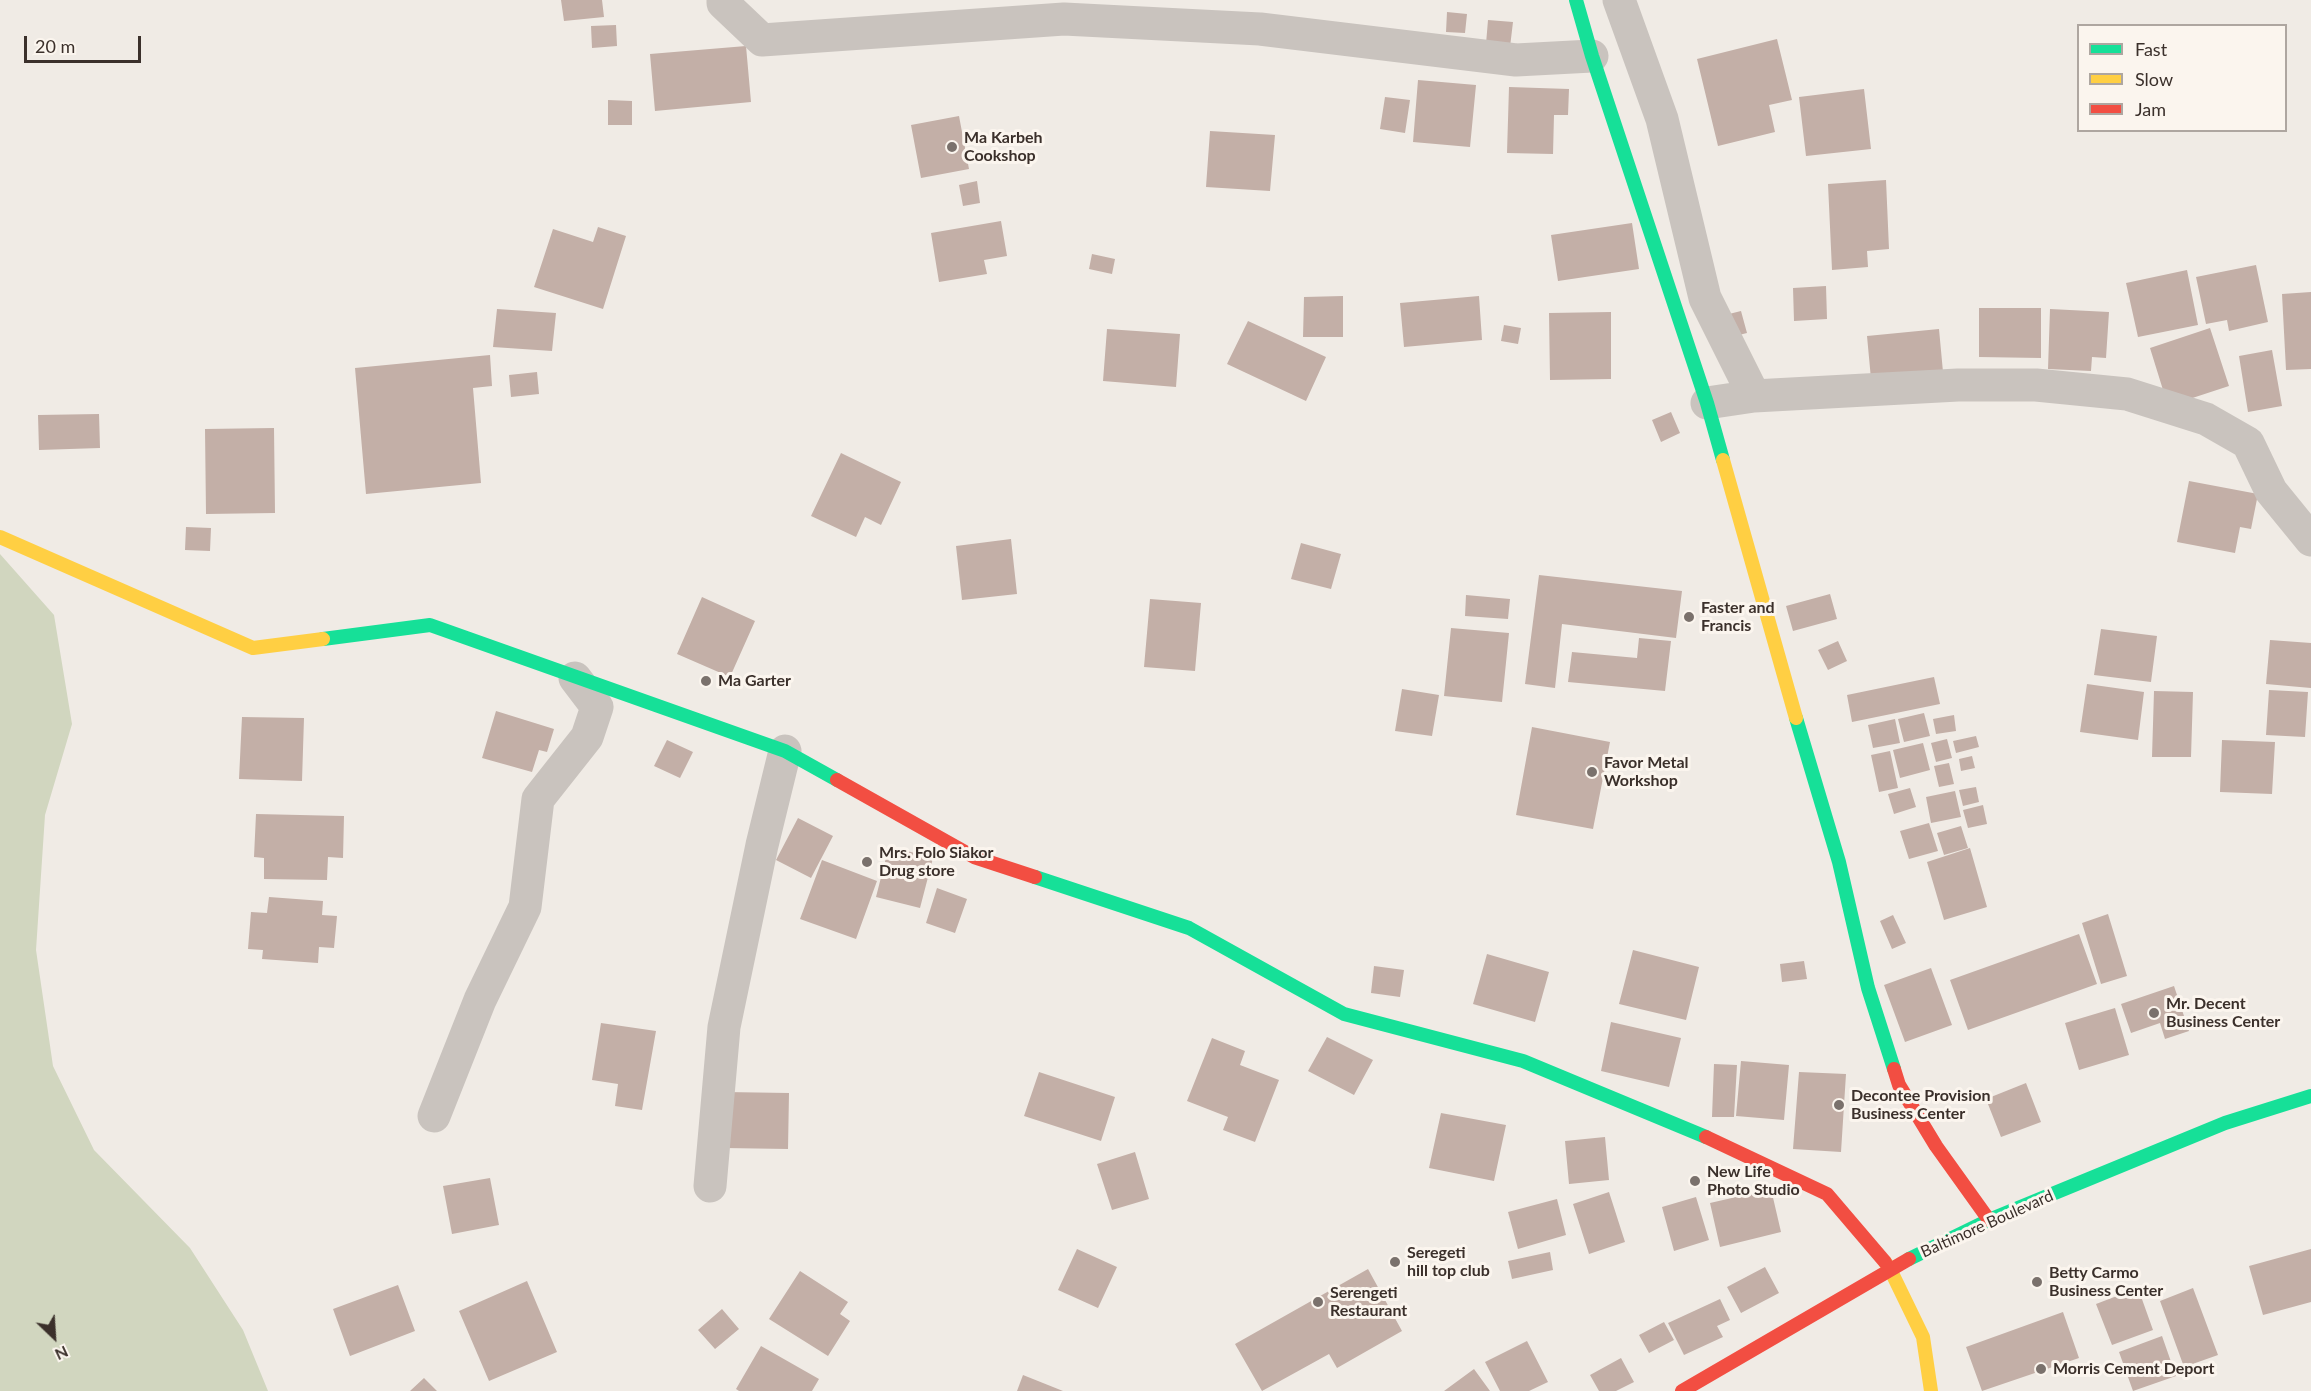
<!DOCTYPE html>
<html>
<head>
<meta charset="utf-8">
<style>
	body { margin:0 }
	#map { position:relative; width:2311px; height:1391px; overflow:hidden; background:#f0ebe5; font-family:Lato,sans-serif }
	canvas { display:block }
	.legend { position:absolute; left:2077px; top:24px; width:210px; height:108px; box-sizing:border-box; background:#fbf5ee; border:2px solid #aea6a0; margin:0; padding:8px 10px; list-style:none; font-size:18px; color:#3b302b }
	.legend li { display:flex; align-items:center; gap:12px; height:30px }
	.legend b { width:30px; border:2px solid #aea6a0 }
	.north { position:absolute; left:24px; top:1307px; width:60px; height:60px; -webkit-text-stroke:4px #fbf5ee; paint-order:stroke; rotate:155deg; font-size:16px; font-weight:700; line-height:24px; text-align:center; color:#3b302b }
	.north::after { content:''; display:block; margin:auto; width:21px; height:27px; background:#3b302b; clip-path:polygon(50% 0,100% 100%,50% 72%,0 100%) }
	.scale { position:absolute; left:24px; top:36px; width:117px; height:27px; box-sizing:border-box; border:3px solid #3b302b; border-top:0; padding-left:8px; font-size:18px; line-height:21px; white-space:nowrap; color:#3b302b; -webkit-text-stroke:4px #fbf5ee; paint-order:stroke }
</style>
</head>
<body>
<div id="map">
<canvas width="2311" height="1391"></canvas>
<ul class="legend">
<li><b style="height:8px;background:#16e098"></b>Fast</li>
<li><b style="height:8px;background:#ffcf43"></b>Slow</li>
<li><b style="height:8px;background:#f24e42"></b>Jam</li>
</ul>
<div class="north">N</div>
<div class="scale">20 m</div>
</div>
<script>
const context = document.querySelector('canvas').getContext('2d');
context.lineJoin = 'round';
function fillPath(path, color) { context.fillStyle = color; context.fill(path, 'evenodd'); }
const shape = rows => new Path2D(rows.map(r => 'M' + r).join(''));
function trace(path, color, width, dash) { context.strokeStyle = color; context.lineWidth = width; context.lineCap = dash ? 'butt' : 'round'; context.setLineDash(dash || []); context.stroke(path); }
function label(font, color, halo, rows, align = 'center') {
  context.font = font + ' Lato,sans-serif'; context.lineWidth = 6; context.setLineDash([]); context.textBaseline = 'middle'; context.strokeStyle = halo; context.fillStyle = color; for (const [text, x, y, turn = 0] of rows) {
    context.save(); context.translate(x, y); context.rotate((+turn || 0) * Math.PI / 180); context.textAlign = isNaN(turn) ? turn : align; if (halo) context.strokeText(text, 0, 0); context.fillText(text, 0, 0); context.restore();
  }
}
fillPath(shape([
	[0,554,54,615,72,724,45,815,36,950,53,1066,94,1150,190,1248,243,1330,268,1391,0,1391]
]), '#d1d6bf');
fillPath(shape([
	[561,0,602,0,604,17,564,21],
	[1447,12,1467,14,1465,33,1446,32],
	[1488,20,1513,22,1510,47,1486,44],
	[616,25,617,46,592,48,591,26],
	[1777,39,1792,100,1769,105,1775,132,1718,146,1697,59],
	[746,46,751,102,655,111,650,54],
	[1418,80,1476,85,1470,147,1413,142],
	[1509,87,1569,89,1568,115,1554,115,1553,154,1507,153],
	[1864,89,1871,149,1806,156,1799,97],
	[1385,97,1410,100,1405,133,1380,129],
	[608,100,632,101,632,125,608,125],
	[959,116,969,169,921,178,911,125],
	[1210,131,1275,135,1270,191,1206,187],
	[1886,180,1889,249,1867,251,1868,267,1832,270,1828,184],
	[977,181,980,203,963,206,959,185],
	[1001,221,1007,256,984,260,987,274,939,282,931,233],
	[1632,223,1639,269,1558,281,1551,235],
	[598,227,626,236,603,309,534,287,553,229,593,242],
	[1092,254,1115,259,1112,274,1089,269],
	[2256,265,2268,322,2229,331,2227,320,2206,324,2196,277],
	[2187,270,2198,325,2138,337,2126,283],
	[1826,286,1827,319,1794,321,1793,288],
	[2311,292,2311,369,2286,370,2282,294],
	[1343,296,1343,337,1303,337,1304,297],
	[1479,296,1482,340,1404,347,1400,303],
	[1979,308,2041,308,2041,358,1979,357],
	[497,309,556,313,552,351,493,347],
	[2050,309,2109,312,2106,358,2092,357,2091,371,2048,369],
	[1741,311,1747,333,1731,337,1725,315],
	[1611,312,1611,379,1550,380,1549,313],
	[1248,321,1326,357,1306,401,1227,364],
	[1504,325,1521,328,1518,344,1501,341],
	[2210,328,2229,386,2168,406,2150,348],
	[1107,329,1180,334,1176,387,1103,381],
	[1939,329,1943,372,1871,379,1867,336],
	[2272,350,2282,406,2248,412,2239,356],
	[490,355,492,386,473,388,481,483,366,494,355,368],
	[537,372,539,394,511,397,509,375],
	[1671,412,1680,433,1661,442,1652,420],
	[99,414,100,448,39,450,38,415],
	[274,428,275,513,206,514,205,429],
	[841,453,901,482,881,525,865,517,856,537,811,516],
	[2189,481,2258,494,2251,529,2240,527,2235,553,2177,542],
	[186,527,211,528,210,551,185,550],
	[1011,539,1017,594,962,600,956,546],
	[1301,543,1341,554,1331,589,1291,579],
	[1539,575,1682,591,1676,638,1562,624,1555,688,1525,684],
	[1830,594,1837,619,1793,631,1786,606],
	[1466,595,1510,599,1508,619,1465,616],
	[702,597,755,621,730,677,677,654],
	[1150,599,1201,603,1195,671,1144,667],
	[1451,628,1509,633,1502,702,1444,696],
	[2101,629,2157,636,2151,682,2094,675],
	[1639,638,1671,641,1665,691,1568,682,1572,652,1637,658],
	[2270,640,2311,643,2311,688,2266,684],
	[1838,641,1847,661,1828,670,1818,650],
	[1934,677,1940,704,1852,722,1847,695],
	[2087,684,2144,692,2138,740,2080,732],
	[1402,689,1439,695,1432,736,1395,731],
	[2269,690,2308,692,2305,737,2266,735],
	[2154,691,2193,692,2191,757,2152,757],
	[496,711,554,729,547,752,539,750,532,772,482,758],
	[1924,713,1930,736,1904,742,1898,719],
	[1954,715,1956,731,1936,734,1933,719],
	[242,717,304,718,302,781,239,779],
	[1895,719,1900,743,1873,748,1868,725],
	[1532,727,1610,742,1593,829,1516,815],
	[1976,736,1979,747,1956,753,1953,741],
	[1947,739,1952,758,1936,762,1931,743],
	[667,740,693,752,680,778,654,766],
	[2222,740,2275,742,2272,794,2220,792],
	[1923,743,1930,770,1900,778,1893,750],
	[1890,751,1898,788,1879,792,1871,755],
	[1972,756,1975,768,1961,771,1959,759],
	[1949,763,1954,784,1939,787,1934,766],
	[1976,787,1979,802,1963,806,1959,790],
	[1910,788,1916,807,1894,814,1888,794],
	[1955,791,1961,817,1931,823,1926,797],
	[1983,805,1987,824,1968,828,1963,810],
	[256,814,344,816,343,858,328,857,327,880,264,879,264,858,254,857],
	[798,818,833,836,811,878,776,860],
	[1929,823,1938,851,1909,859,1900,831],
	[1961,826,1968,848,1944,855,1937,833],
	[889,846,933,858,920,908,876,897],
	[1970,848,1987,907,1944,920,1927,862],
	[822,860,877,881,856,939,800,919],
	[937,888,967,899,955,933,926,923],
	[269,897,323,901,322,915,337,916,334,948,319,947,318,963,262,959,263,950,248,949,251,912,267,913],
	[2108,914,2127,976,2101,984,2082,923],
	[1893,915,1906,943,1892,949,1880,921],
	[2079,934,2097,984,1968,1030,1950,980],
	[1633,950,1699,967,1686,1020,1619,1004],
	[1487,954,1549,972,1535,1022,1473,1004],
	[1804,961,1807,979,1782,982,1780,964],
	[1374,966,1404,970,1400,997,1371,993],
	[1931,968,1952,1025,1905,1042,1884,985],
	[2174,986,2189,1031,2165,1039,2160,1023,2131,1033,2121,1004],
	[2115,1008,2129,1055,2079,1070,2065,1023],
	[1611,1022,1681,1038,1669,1087,1601,1071],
	[601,1023,656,1031,642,1110,615,1106,618,1084,592,1080],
	[1327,1037,1373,1060,1354,1095,1308,1071],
	[1212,1038,1245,1051,1240,1065,1279,1080,1255,1142,1223,1130,1228,1117,1187,1101],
	[1741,1061,1789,1065,1784,1120,1736,1116],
	[1714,1064,1737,1065,1734,1117,1712,1117],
	[1039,1072,1115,1097,1101,1141,1024,1116],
	[1799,1072,1846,1074,1841,1152,1793,1149],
	[2026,1083,2041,1122,2001,1137,1986,1099],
	[725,1092,789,1093,788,1149,724,1148],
	[1441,1113,1506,1125,1494,1181,1429,1168],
	[1605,1137,1609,1180,1569,1184,1565,1141],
	[1135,1152,1149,1199,1112,1210,1097,1164],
	[490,1178,499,1225,452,1234,443,1186],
	[1771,1189,1781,1232,1720,1247,1710,1203],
	[1609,1192,1625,1242,1589,1254,1573,1204],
	[1696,1197,1709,1240,1674,1251,1662,1207],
	[1557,1199,1566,1235,1518,1249,1508,1212],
	[1077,1249,1117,1267,1098,1308,1058,1290],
	[2311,1249,2311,1302,2263,1315,2249,1266],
	[1550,1252,1553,1270,1512,1279,1508,1261],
	[1765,1267,1779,1293,1741,1313,1727,1287],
	[1368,1269,1402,1331,1337,1368,1329,1354,1262,1391,1235,1344],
	[800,1271,848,1302,840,1314,850,1321,828,1356,769,1319],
	[527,1281,557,1352,489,1381,459,1311],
	[398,1285,415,1331,350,1356,333,1309],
	[2138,1288,2153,1330,2112,1345,2096,1304],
	[2193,1288,2218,1355,2184,1367,2160,1301],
	[1720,1299,1730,1320,1717,1326,1723,1337,1684,1355,1668,1323],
	[722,1309,739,1329,715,1349,698,1330],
	[2063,1312,2079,1358,1982,1391,1966,1347],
	[1664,1322,1674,1340,1649,1353,1639,1335],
	[2162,1336,2176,1376,2133,1391,2119,1352],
	[1527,1341,1548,1382,1529,1391,1500,1391,1485,1362],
	[761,1346,819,1379,812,1391,739,1391,736,1389],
	[1621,1358,1634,1382,1616,1391,1599,1391,1590,1375],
	[1474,1369,1490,1391,1444,1391],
	[1023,1375,1063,1391,1017,1391],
	[424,1378,437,1391,410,1391]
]), '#c3afa7');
trace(shape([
	[723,0,723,3,762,40,1064,19,1260,29,1516,60,1592,56],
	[1619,0,1662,119,1705,298,1754,396],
	[1707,403,1754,396,1958,385,2036,385,2127,394,2206,419,2248,443,2271,491,2311,540],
	[434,1116,480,1000,525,907,538,799,587,737,597,707,575,678],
	[710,1186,724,1027,762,845,785,751]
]), '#c9c3be', 33);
trace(shape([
	[1576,0,1592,56,1707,403,1723,460],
	[323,639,430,625,785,751,837,780],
	[1796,718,1839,862,1868,988,1894,1069],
	[1035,877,1189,928,1344,1014,1523,1061,1706,1137],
	[1909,1259,1989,1220,2225,1123,2311,1096]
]), '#16e098', 14);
trace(shape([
	[1723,460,1796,718],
	[0,537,253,648,323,639],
	[1885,1262,1890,1269,1923,1337,1931,1391]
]), '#ffcf43', 14);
trace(shape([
	[837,780,974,857,1035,877],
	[1894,1069,1899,1085,1936,1146,1989,1220],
	[1706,1137,1827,1194,1885,1262],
	[1682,1391,1909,1259]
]), '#f24e42', 14);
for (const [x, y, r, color] of [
	[952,147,6,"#7a716c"],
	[1689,617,6,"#7a716c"],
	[706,681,6,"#7a716c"],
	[1592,772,6,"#7a716c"],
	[867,862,6,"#7a716c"],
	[2154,1013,6,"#7a716c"],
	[1839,1105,6,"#7a716c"],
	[1695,1181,6,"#7a716c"],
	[1395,1262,6,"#7a716c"],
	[2037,1282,6,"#7a716c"],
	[1318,1302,6,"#7a716c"],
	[2041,1369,6,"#7a716c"]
]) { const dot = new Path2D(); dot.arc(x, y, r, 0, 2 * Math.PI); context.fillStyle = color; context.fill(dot); trace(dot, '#fbf5ee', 2); }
label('bold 16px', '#3b302b', '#fbf5ee', [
	["Ma Karbeh",964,138],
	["Cookshop",964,156],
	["Faster and",1701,608],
	["Francis",1701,626],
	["Ma Garter",718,681],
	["Favor Metal",1604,763],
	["Workshop",1604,781],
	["Mrs. Folo Siakor",879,853],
	["Drug store",879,871],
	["Mr. Decent",2166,1004],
	["Business Center",2166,1022],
	["Decontee Provision",1851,1096],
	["Business Center",1851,1114],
	["New Life",1707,1172],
	["Photo Studio",1707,1190],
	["Seregeti",1407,1253],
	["hill top club",1407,1271],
	["Betty Carmo",2049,1273],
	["Business Center",2049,1291],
	["Serengeti",1330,1293],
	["Restaurant",1330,1311],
	["Morris Cement Deport",2053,1369]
], 'left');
label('16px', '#3b302b', '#fbf5ee', [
	["Baltimore Boulevard",1987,1224,-24]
]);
</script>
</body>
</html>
